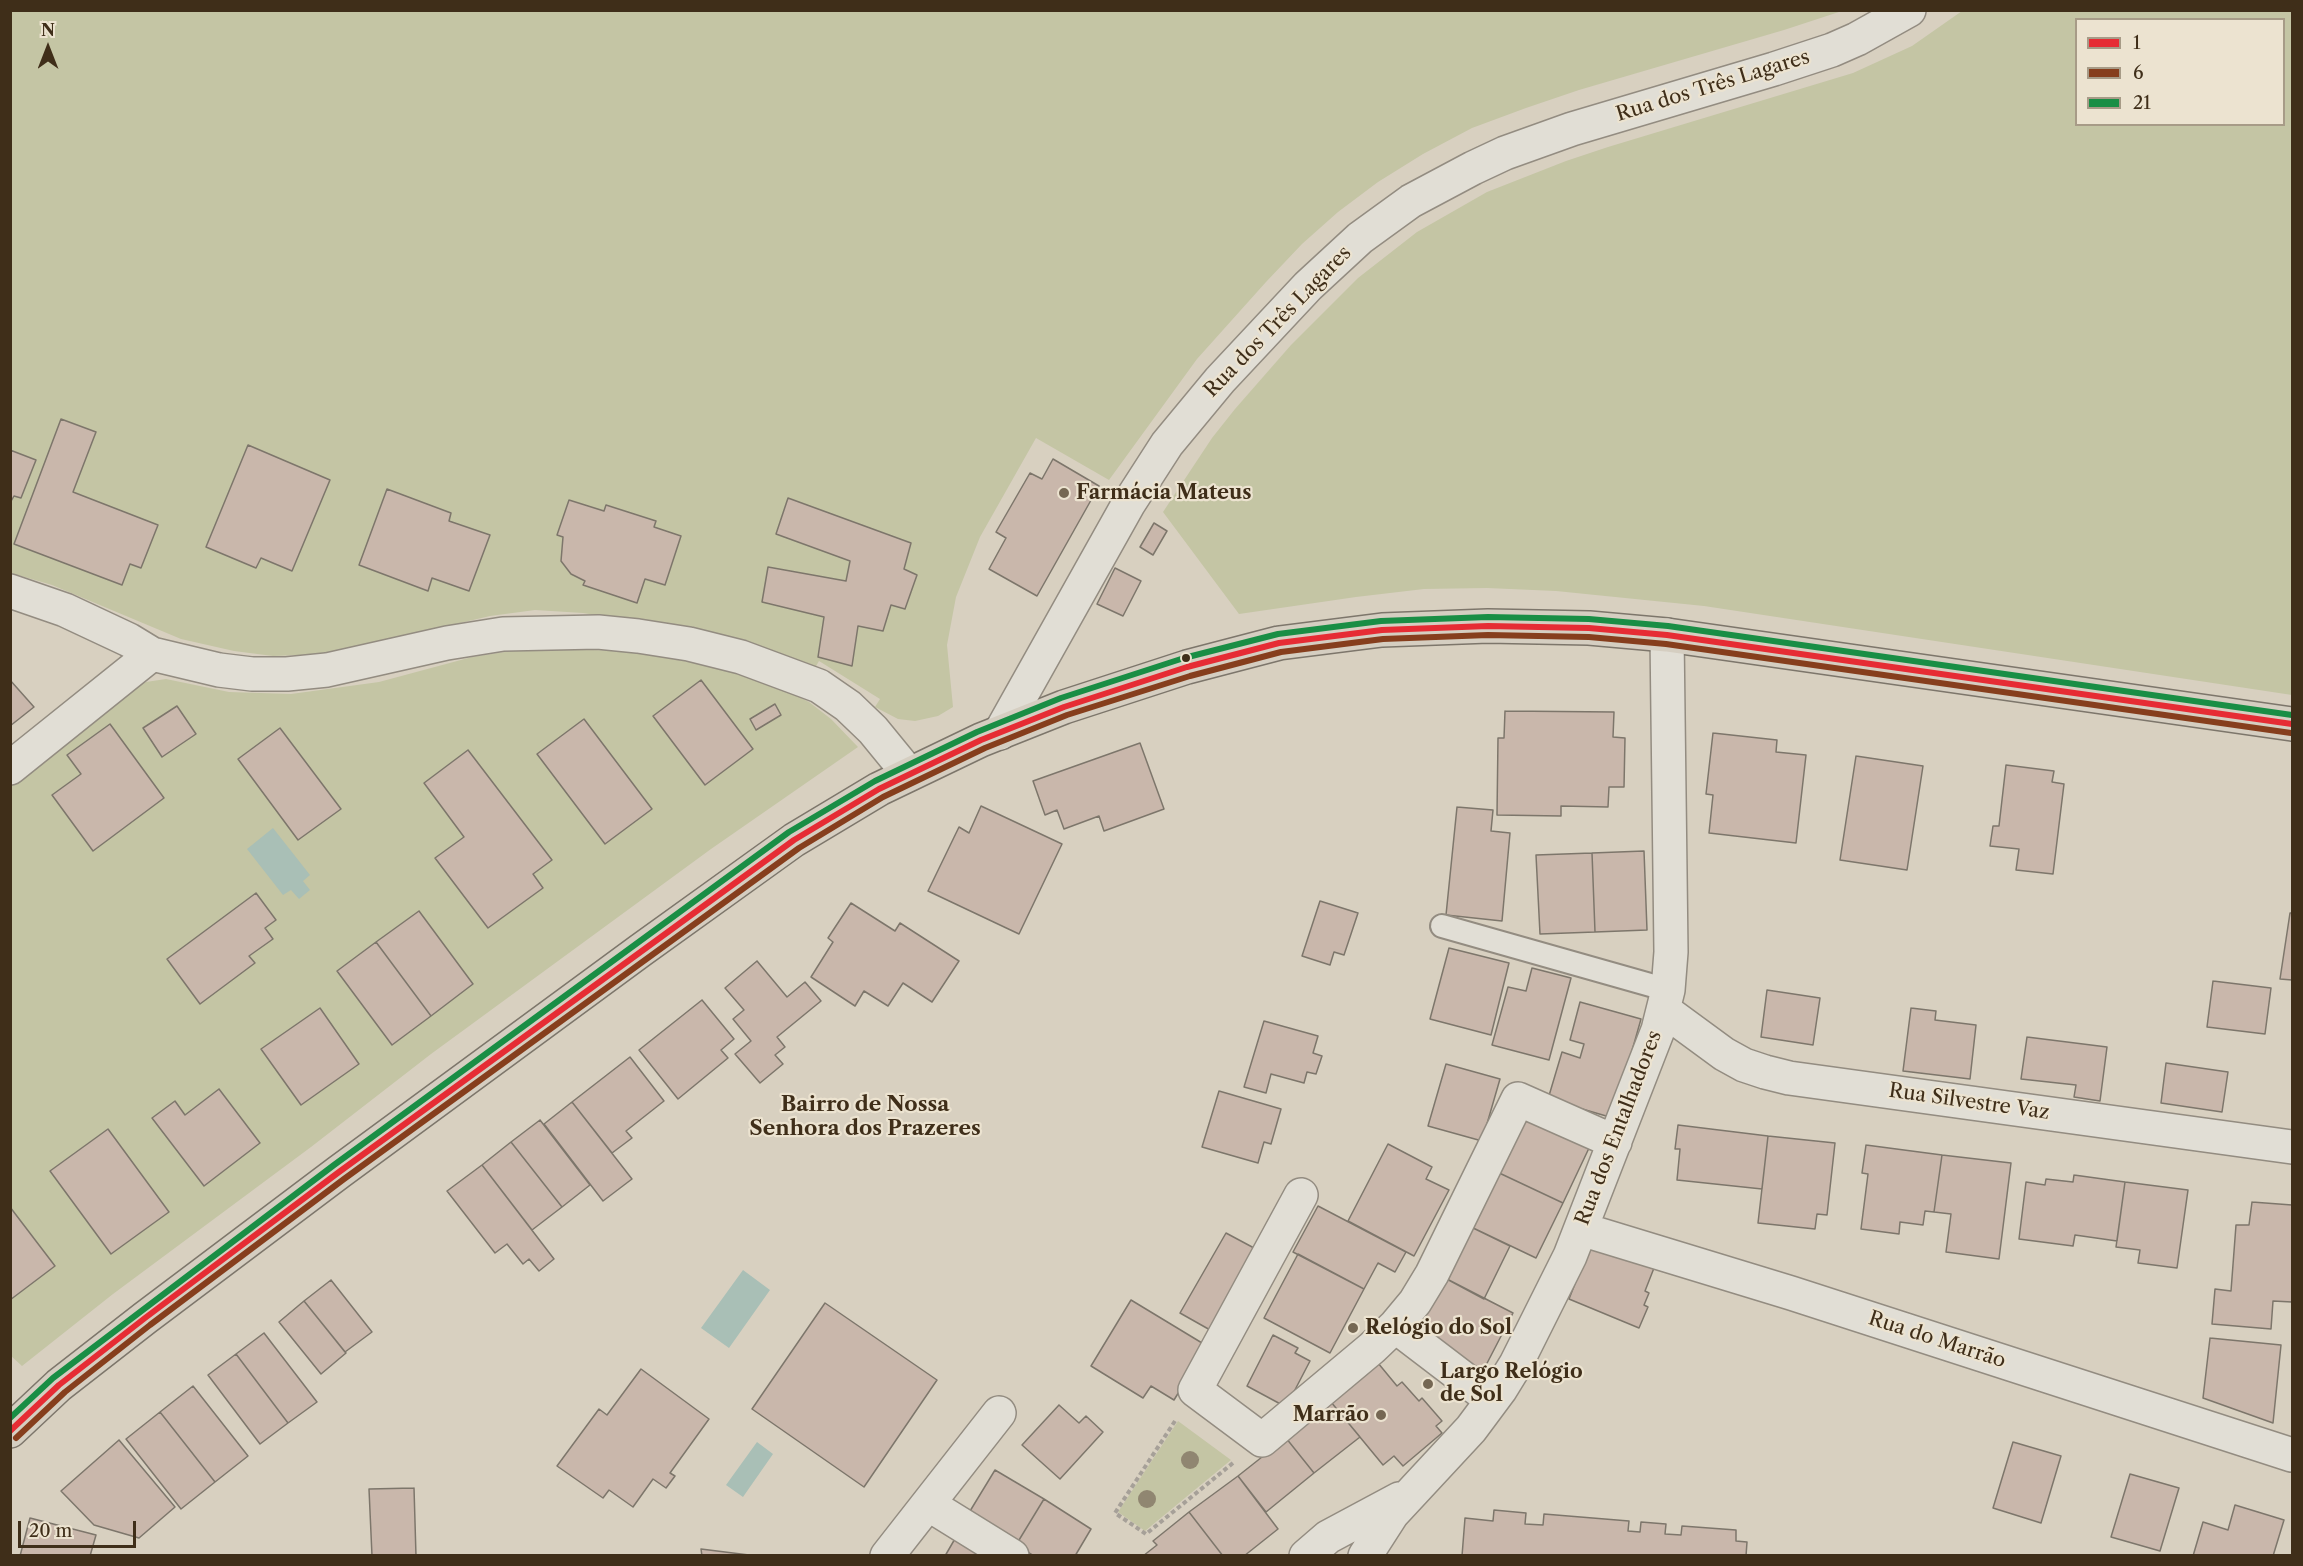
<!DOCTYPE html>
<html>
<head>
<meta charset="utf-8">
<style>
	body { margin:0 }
	#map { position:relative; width:2303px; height:1566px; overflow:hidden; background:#d8d0c0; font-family:"Libre Caslon Text",serif }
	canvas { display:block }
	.frame { position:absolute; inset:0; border:12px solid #3f2e19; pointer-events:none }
	.legend { position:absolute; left:2075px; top:18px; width:210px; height:108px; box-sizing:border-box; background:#ece3d0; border:2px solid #a79b87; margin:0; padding:8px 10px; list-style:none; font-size:18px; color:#3f2e19 }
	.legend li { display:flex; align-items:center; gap:12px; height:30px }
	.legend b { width:30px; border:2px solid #a79b87 }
	.north { position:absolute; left:18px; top:18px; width:60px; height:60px; -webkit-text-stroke:4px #ece3d0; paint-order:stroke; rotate:0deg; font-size:16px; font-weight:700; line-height:24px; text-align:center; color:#3f2e19 }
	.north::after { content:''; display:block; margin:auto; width:21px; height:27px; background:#3f2e19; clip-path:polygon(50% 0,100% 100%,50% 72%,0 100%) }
	.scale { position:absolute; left:18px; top:1521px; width:118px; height:27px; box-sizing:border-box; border:3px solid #3f2e19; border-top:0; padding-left:8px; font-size:18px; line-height:21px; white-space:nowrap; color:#3f2e19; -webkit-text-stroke:4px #ece3d0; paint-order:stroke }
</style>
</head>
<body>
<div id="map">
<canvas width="2303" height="1566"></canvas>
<div class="frame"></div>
<ul class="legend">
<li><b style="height:8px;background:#e62c34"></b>1</li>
<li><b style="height:8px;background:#863e1d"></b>6</li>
<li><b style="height:8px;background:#198e45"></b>21</li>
</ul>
<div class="north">N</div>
<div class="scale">20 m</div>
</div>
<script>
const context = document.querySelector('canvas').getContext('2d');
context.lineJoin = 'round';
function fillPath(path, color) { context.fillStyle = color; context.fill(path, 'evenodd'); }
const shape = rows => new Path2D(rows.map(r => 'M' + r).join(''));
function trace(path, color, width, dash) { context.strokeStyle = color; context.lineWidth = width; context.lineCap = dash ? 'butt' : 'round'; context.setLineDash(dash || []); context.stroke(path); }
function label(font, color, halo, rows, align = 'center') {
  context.font = font + ' "Libre Caslon Text",serif'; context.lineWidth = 4.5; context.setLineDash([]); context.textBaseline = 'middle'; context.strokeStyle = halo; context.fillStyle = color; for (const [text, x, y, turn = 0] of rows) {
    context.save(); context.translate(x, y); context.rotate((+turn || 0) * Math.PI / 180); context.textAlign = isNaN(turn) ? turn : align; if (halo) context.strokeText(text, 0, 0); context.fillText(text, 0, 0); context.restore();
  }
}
fillPath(shape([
	[11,11,1842,11,1784,30,1579,90,1526,108,1472,128,1423,154,1378,182,1338,212,1302,244,1266,282,1197,359,1109,480,1036,438,980,537,956,597,947,645,953,707,938,716,915,721,898,719,875,707,880,699,819,661,811,675,701,632,583,613,535,610,490,616,329,654,273,656,234,651,181,639,52,585,11,573],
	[1962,11,2292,11,2292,695,1704,606,1556,591,1487,588,1424,589,1356,597,1239,614,1163,512,1212,438,1235,409,1291,345,1358,278,1417,232,1487,192,1566,161,1608,147,1853,73,1912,46],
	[2076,20,2284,20,2284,124,2076,124],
	[557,649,628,651,660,656,724,669,757,679,785,690,809,702,831,719,858,747,711,849,431,1054,311,1147,113,1294,22,1366,10,1355,10,784,136,687,146,682,166,679,229,692,291,694,379,682,472,657,511,651],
	[1178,1421,1231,1460,1145,1531,1118,1512]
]), '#c4c5a4');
fillPath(shape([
	[273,828,310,875,303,881,310,890,299,899,291,890,283,895,247,849],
	[743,1270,770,1290,729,1348,701,1328],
	[757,1442,773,1454,743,1497,726,1485]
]), '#a9bfb6');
const building = shape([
	[61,419,96,432,73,492,158,525,141,568,130,564,122,585,14,544,61,419],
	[248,445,330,480,292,571,261,558,256,568,206,547,248,445],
	[10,450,36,460,21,498,14,496,10,503,10,450],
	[1053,459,1099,486,1037,596,989,569,1006,538,996,532,1030,473,1042,479,1053,459],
	[387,489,451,513,449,521,490,535,469,591,432,578,428,591,359,565,387,489],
	[788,498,911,543,904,569,917,575,905,609,891,605,883,631,858,626,852,666,818,657,824,617,762,602,768,567,846,581,850,561,776,534,788,498],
	[569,500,604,511,606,505,656,521,654,527,681,536,665,585,645,579,637,603,583,585,585,581,571,574,561,561,563,537,557,535,569,500],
	[1154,523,1167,531,1153,555,1140,547,1154,523],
	[1115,568,1141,581,1123,616,1097,604,1115,568],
	[10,680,34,707,10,726,10,680],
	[701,680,753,749,705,785,653,716,701,680],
	[775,704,781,715,756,730,750,719,775,704],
	[177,706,196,734,162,757,143,728,177,706],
	[1505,711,1614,712,1613,737,1625,738,1624,787,1609,787,1608,807,1561,806,1561,816,1497,815,1498,738,1504,738,1505,711],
	[584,719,652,809,605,844,537,754,584,719],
	[110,724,164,798,93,851,52,795,81,774,67,755,110,724],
	[280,728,341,809,298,840,238,759,280,728],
	[1713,733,1777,740,1776,752,1806,755,1796,843,1709,833,1713,795,1706,794,1713,733],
	[1140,743,1164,809,1104,831,1099,816,1064,829,1057,810,1045,815,1033,781,1140,743],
	[468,750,552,860,533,874,543,888,488,928,435,858,464,837,424,783,468,750],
	[1856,756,1923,766,1907,870,1840,860,1856,756],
	[2006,765,2054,771,2052,782,2064,784,2053,874,2016,870,2019,849,1990,846,1993,826,1999,826,2006,765],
	[981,806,1062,844,1019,934,928,891,959,827,969,833,981,806],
	[1457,807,1493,810,1491,831,1510,833,1502,921,1446,915,1457,807],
	[1644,851,1647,930,1595,932,1592,853,1644,851],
	[1592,853,1595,932,1540,934,1536,855,1592,853],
	[256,893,276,920,265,928,273,939,249,956,255,963,200,1004,167,959,256,893],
	[1320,901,1358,913,1344,955,1334,952,1330,965,1302,956,1320,901],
	[851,903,895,931,900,923,959,961,932,1002,903,983,888,1006,864,991,855,1006,811,977,833,942,828,938,851,903],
	[419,911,473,984,431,1016,376,942,419,911],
	[2290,913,2292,913,2292,980,2280,979,2290,913],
	[376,942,431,1016,392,1045,337,971,376,942],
	[1449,948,1509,963,1491,1035,1430,1019,1449,948],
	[757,961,787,997,805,982,821,1001,777,1037,785,1047,775,1055,783,1064,760,1083,735,1054,751,1041,733,1019,744,1010,725,988,757,961],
	[1532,968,1571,978,1549,1060,1492,1045,1508,987,1526,991,1532,968],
	[2213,981,2271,988,2265,1034,2207,1027,2213,981],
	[1767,990,1820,998,1813,1045,1761,1037,1767,990],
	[702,1000,734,1039,721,1050,728,1058,678,1099,639,1050,702,1000],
	[1580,1002,1641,1019,1613,1118,1548,1099,1562,1052,1580,1058,1584,1044,1570,1040,1580,1002],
	[320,1008,359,1064,301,1105,261,1049,320,1008],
	[1911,1008,1936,1011,1935,1020,1976,1025,1970,1079,1903,1071,1911,1008],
	[1264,1021,1318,1036,1313,1053,1322,1056,1316,1074,1307,1072,1304,1083,1271,1074,1266,1093,1244,1087,1264,1021],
	[2027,1037,2107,1047,2100,1101,2074,1097,2076,1085,2021,1079,2027,1037],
	[630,1057,664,1101,626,1131,632,1138,612,1153,572,1102,630,1057],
	[2166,1063,2228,1072,2222,1112,2161,1103,2166,1063],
	[1446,1064,1500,1079,1482,1141,1428,1126,1446,1064],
	[219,1089,260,1143,204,1186,152,1118,175,1101,185,1115,219,1089],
	[1219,1091,1281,1109,1271,1144,1264,1142,1258,1163,1202,1147,1219,1091],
	[572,1102,632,1179,603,1201,544,1124,572,1102],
	[1523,1113,1590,1146,1563,1203,1495,1171,1523,1113],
	[540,1120,590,1185,562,1207,511,1142,540,1120],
	[1678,1125,1768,1136,1762,1189,1677,1180,1680,1149,1675,1149,1678,1125],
	[108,1129,169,1212,111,1254,50,1171,108,1129],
	[1768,1136,1835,1143,1827,1215,1817,1214,1815,1229,1758,1223,1768,1136],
	[511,1142,562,1207,532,1230,482,1165,511,1142],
	[1388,1144,1432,1167,1426,1179,1449,1190,1414,1256,1348,1221,1388,1144],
	[1866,1145,1942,1155,1934,1212,1925,1211,1923,1225,1900,1222,1899,1234,1861,1229,1868,1174,1862,1173,1866,1145],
	[1942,1155,2011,1163,1999,1259,1946,1252,1951,1214,1934,1212,1942,1155],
	[482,1165,554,1259,539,1271,529,1259,523,1264,507,1244,495,1253,447,1191,482,1165],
	[1495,1171,1563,1203,1536,1258,1469,1226,1495,1171],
	[2074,1175,2125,1182,2117,1241,2075,1235,2073,1246,2019,1239,2026,1182,2045,1185,2046,1179,2073,1182,2074,1175],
	[2125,1182,2188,1190,2177,1268,2138,1263,2140,1250,2116,1247,2125,1182],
	[2252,1202,2292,1205,2292,1302,2273,1301,2271,1329,2212,1324,2215,1289,2231,1291,2236,1225,2249,1225,2252,1202],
	[1318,1206,1406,1252,1395,1272,1378,1263,1364,1289,1293,1252,1318,1206],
	[10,1207,55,1266,10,1300,10,1207],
	[1469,1226,1510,1246,1484,1299,1443,1277,1469,1226],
	[1226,1233,1254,1248,1219,1335,1180,1313,1226,1233],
	[1591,1243,1654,1268,1645,1291,1649,1293,1644,1305,1648,1307,1639,1328,1569,1299,1591,1243],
	[1298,1254,1364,1289,1330,1353,1264,1318,1298,1254],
	[1443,1277,1513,1313,1483,1371,1413,1335,1443,1277],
	[331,1280,372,1332,345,1352,304,1301,331,1280],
	[1131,1300,1207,1346,1174,1400,1151,1386,1143,1398,1091,1366,1131,1300],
	[304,1301,346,1353,321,1374,279,1322,304,1301],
	[825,1303,937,1380,864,1487,752,1409,825,1303],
	[264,1333,317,1402,288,1423,236,1354,264,1333],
	[1273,1335,1298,1348,1295,1353,1310,1361,1286,1407,1247,1386,1273,1335],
	[2210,1338,2281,1345,2273,1423,2203,1398,2210,1338],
	[236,1354,288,1423,260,1444,208,1375,236,1354],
	[1378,1363,1397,1386,1402,1382,1419,1401,1422,1398,1442,1421,1436,1426,1442,1433,1403,1466,1394,1456,1383,1465,1331,1402,1378,1363],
	[641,1369,709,1419,670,1473,675,1476,666,1488,653,1479,633,1507,609,1490,603,1498,557,1466,599,1409,607,1415,641,1369],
	[193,1386,248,1456,215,1482,160,1412,193,1386],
	[1331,1402,1360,1437,1314,1473,1286,1438,1331,1402],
	[1059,1405,1079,1423,1086,1416,1103,1432,1060,1479,1022,1445,1059,1405],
	[160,1412,215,1482,181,1509,126,1439,160,1412],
	[1286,1438,1314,1473,1266,1512,1238,1476,1286,1438],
	[119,1440,175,1507,139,1538,94,1525,61,1491,119,1440],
	[2013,1442,2061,1456,2041,1523,1993,1508,2013,1442],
	[995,1470,1044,1499,1016,1545,967,1516,995,1470],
	[2130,1474,2179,1488,2160,1551,2111,1537,2130,1474],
	[1238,1476,1278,1529,1244,1556,1223,1556,1189,1512,1238,1476],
	[414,1488,416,1556,372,1556,369,1489,414,1488],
	[1044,1499,1091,1529,1075,1556,1034,1556,1016,1545,1044,1499],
	[2235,1505,2284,1520,2273,1556,2193,1556,2203,1522,2228,1530,2235,1505],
	[1494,1510,1526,1513,1525,1524,1543,1525,1544,1514,1629,1521,1628,1531,1640,1532,1641,1522,1666,1524,1665,1534,1681,1535,1682,1526,1736,1530,1736,1541,1747,1542,1746,1556,1462,1556,1465,1518,1493,1521,1494,1510],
	[1189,1512,1223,1556,1143,1556,1157,1545,1153,1541,1189,1512],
	[30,1518,96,1535,90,1556,20,1556,30,1518],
	[956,1537,985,1556,945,1556,956,1537],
	[701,1549,757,1556,702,1556,701,1549]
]);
fillPath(building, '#c9b7ab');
trace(building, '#7d766b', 1.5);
const lane = shape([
	[1442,926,1668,990]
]);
const street = shape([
	[10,591,65,610,129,640,152,654,219,670,252,674,287,674,327,670,447,643,503,634,598,632,638,636,689,644,741,657,819,686,848,706,873,730,909,774],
	[1000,733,1129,503,1167,444,1220,380,1308,286,1360,238,1411,201,1473,168,1505,153,1572,129,1774,69,1832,50,1857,39,1909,10],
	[10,768,152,654],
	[1664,1010,1724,1054,1744,1065,1765,1072,1789,1078,2292,1147],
	[1301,1195,1195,1390,1262,1440,1372,1348,1395,1326,1415,1302,1432,1274,1518,1099,1615,1142],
	[1581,1229,1791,1293,2292,1455],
	[1395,1326,1492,1400],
	[928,1504,1012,1556],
	[887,1556,999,1413],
	[1306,1556,1328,1537,1399,1499],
	[1365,1556,1392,1514,1471,1429,1500,1390,1516,1364,1570,1256,1658,1030,1668,990,1671,952,1667,635]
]);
const primary = shape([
	[10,1431,59,1385,145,1318,339,1172,641,950,794,840,879,789,981,740,1064,707,1187,667,1279,643,1382,630,1488,626,1589,628,1667,635,2292,724]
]);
trace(lane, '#938c81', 26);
trace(street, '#938c81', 36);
trace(primary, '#7d766b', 36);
trace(shape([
	[1175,1421,1115,1513,1146,1534,1233,1463]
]), '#a6a098', 4, [4.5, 3]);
trace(lane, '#e1ded5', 22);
trace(street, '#e1ded5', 33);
trace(primary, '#d5cec1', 33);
trace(shape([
	[10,1431,59,1385,145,1318,339,1172,794,840,879,789,981,740,1064,707,1187,667,1279,643,1382,630,1488,626,1589,628,1667,635,2292,724]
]), '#e62c34', 6);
trace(shape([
	[16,1438,65,1392,150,1325,344,1179,799,848,883,797,985,748,1067,715,1190,676,1281,652,1383,639,1488,635,1589,637,1666,644,2291,733]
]), '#863e1d', 6);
trace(shape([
	[10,1418,53,1378,334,1165,789,832,875,781,977,732,1061,698,1184,658,1278,634,1381,621,1488,617,1589,619,1668,626,2292,715]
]), '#198e45', 6);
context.fillStyle = '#908671';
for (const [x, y] of [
	[1190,1460],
	[1147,1499]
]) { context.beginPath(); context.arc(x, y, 9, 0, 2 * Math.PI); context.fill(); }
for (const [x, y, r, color] of [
	[1064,493,6,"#756753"],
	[1186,658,5,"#3f2e19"],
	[1353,1328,6,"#756753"],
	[1428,1384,6,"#756753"],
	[1381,1415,6,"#756753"]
]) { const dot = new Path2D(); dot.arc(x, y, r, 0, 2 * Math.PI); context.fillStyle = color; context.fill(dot); trace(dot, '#ece3d0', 2); }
label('20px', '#3f2e19', '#ece3d0', [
	["Rua dos Três Lagares",1713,86,-17],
	["Rua dos Três Lagares",1278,322,-46],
	["Rua Silvestre Vaz",1969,1102,8],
	["Rua dos Entalhadores",1619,1128,-69],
	["Rua do Marrão",1937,1340,18]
]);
label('bold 20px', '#3f2e19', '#ece3d0', [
	["Farmácia Mateus",1076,493],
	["Relógio do Sol",1365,1328],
	["Largo Relógio",1440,1372],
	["de Sol",1440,1395],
	["Marrão",1369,1415,"right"]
], 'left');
label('bold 21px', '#3f2e19', '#ece3d0', [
	["Bairro de Nossa",865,1105],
	["Senhora dos Prazeres",865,1129]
]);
</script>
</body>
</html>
